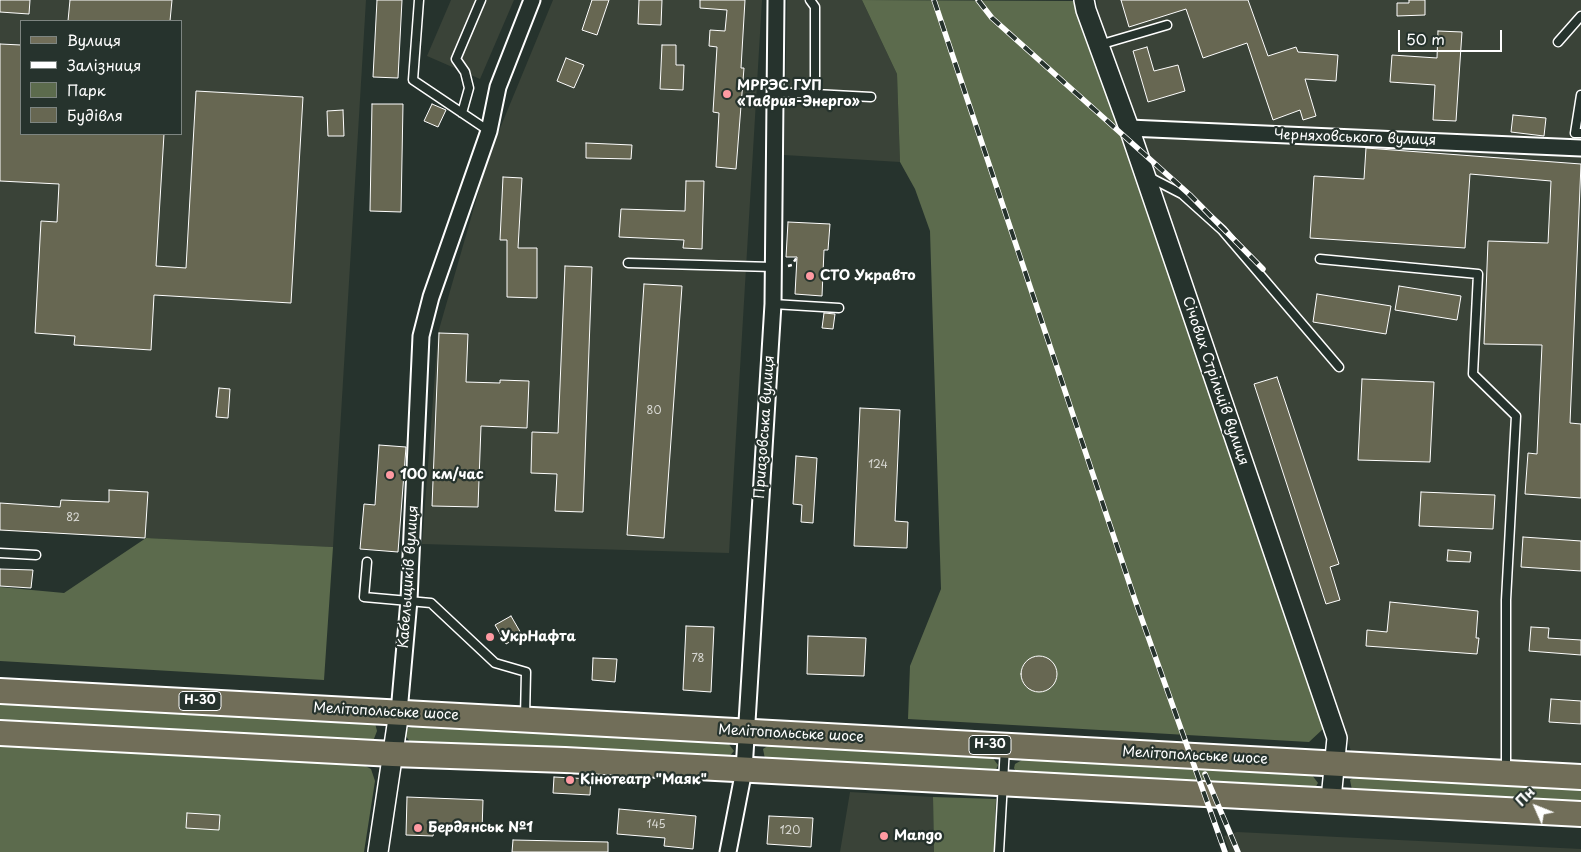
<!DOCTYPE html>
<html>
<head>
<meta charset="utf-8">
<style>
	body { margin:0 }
	#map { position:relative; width:1581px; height:852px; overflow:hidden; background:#26332d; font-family:"Playpen Sans",sans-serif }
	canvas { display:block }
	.legend { position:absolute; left:20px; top:20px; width:162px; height:115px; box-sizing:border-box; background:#26332d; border:1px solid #7d8581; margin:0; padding:6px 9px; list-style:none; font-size:15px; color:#fff }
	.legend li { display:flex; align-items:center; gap:10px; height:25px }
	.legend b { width:25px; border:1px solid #7d8581 }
	.north { position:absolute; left:1511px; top:782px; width:50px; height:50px; -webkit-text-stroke:4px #26332d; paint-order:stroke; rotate:314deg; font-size:14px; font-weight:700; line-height:20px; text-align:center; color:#fff }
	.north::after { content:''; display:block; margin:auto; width:18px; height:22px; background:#fff; clip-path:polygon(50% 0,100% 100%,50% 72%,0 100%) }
	.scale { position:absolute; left:1398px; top:30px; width:104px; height:22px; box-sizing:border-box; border:2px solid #fff; border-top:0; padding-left:6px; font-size:15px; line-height:18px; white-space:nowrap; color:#fff; -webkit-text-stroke:4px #26332d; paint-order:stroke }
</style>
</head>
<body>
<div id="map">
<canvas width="1581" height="852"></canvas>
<ul class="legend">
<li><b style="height:6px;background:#716e59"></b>Вулиця</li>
<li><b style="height:6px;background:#fff"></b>Залізниця</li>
<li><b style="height:14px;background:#5c6b4d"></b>Парк</li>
<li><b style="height:14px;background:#676752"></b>Будівля</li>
</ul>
<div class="north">Пн</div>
<div class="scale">50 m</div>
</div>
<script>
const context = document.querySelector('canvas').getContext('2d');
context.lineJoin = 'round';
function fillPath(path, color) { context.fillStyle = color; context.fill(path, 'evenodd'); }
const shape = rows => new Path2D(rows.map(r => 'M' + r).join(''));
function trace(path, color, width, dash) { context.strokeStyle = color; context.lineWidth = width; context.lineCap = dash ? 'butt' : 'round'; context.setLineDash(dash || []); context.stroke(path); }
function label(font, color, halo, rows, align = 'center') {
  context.font = font + ' "Playpen Sans",sans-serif'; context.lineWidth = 4.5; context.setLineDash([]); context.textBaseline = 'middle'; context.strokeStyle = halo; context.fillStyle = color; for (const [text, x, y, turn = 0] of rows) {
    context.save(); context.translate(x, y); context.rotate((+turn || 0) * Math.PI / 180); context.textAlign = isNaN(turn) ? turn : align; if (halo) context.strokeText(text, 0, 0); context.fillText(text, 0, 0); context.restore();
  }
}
fillPath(shape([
	[0,0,366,0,333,547,0,531],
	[21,21,181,21,181,134,21,134],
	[451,0,514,0,480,79,427,56],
	[553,0,762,0,729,553,422,544,438,333,489,155],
	[787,0,862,0,897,74,900,162,784,155],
	[1097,0,1581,0,1581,764,1351,751,1098,15],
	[850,792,933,797,934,852,840,852],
	[1237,832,1581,849,1581,852,1217,852,1229,850,1224,836]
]), '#3a4338');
fillPath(shape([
	[862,0,1073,1,1138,172,1306,676,1323,729,1309,742,908,719,910,666,941,589,930,231,915,189,900,162,897,74],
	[146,538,333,547,324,680,0,661,0,587,64,593],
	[0,700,375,723,377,731,372,744,0,725],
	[412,727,728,743,734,751,727,759,411,743,405,735,408,728],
	[0,743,360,763,371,769,375,781,364,852,0,852],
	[769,745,992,757,998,765,995,772,765,759,763,749],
	[1022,760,1191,766,1312,775,1318,783,1314,790,1017,774,1014,768,1015,764],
	[1356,776,1581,789,1581,805,1352,790,1350,780],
	[933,797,996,799,994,852,934,852]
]), '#5c6b4d');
const building = shape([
	[0,0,30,0,29,14,0,12,0,0],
	[70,0,172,0,170,21,68,21,70,0],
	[377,0,402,0,398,78,373,77,377,0],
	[592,0,609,0,597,35,582,30,592,0],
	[639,0,662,0,661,25,638,24,639,0],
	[700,0,745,0,741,68,744,68,736,169,716,167,719,113,713,112,717,47,709,46,710,30,725,31,727,10,700,8,700,0],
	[1121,0,1248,0,1268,56,1296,47,1298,52,1338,55,1336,81,1305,79,1316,116,1303,120,1300,110,1273,120,1247,43,1203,58,1186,9,1129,27,1121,0],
	[1409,0,1425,0,1425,15,1397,16,1397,3,1409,3,1409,0],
	[1438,31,1462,32,1456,121,1433,120,1435,85,1390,82,1392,55,1437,58,1438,31],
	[0,44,21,45,21,134,164,134,156,266,186,268,196,91,303,97,291,303,154,295,151,350,74,345,75,336,35,333,41,221,57,222,59,184,0,181,0,44],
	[662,45,676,45,676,65,684,65,683,90,660,89,662,45],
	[1147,47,1154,71,1178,65,1185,91,1148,102,1133,51,1147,47],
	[566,58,584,65,574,88,557,81,566,58],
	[372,104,403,104,401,212,370,211,372,104],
	[432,104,446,110,438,127,424,121,432,104],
	[343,110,344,136,328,136,327,111,343,110],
	[1513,115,1546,118,1544,136,1511,132,1513,115],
	[586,143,632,145,631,159,586,158,586,143],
	[1366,148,1581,164,1570,423,1581,424,1581,498,1525,494,1528,453,1537,454,1542,345,1484,344,1488,241,1548,243,1551,181,1470,174,1465,248,1310,238,1314,176,1364,179,1366,148],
	[503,177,522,178,518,248,537,248,537,298,507,297,507,240,500,240,503,177],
	[686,181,704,181,702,249,683,248,684,240,619,237,621,209,685,211,686,181],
	[788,222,830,224,828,250,824,250,822,296,795,294,797,257,786,257,788,222],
	[565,266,592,267,583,512,555,511,557,474,531,473,532,432,558,433,565,266],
	[644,284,682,286,664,538,627,535,644,284],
	[1399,286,1461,296,1457,320,1395,310,1399,286],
	[1317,294,1391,306,1386,334,1313,322,1317,294],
	[824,313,835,314,833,329,822,328,824,313],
	[439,333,468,334,466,382,500,383,500,380,529,381,527,428,481,426,478,507,432,506,439,333],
	[1277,377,1339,564,1330,567,1340,600,1326,604,1254,384,1277,377],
	[1362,379,1434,382,1430,462,1358,460,1362,379],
	[219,388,230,389,228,418,216,417,219,388],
	[860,408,900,410,895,521,908,522,907,548,854,546,860,408],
	[379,445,406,447,398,552,360,549,364,504,375,505,379,445],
	[796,456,817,458,813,523,801,522,802,505,793,504,796,456],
	[109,490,148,492,145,538,0,530,0,503,60,507,61,500,109,502,109,490],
	[1421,492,1495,495,1493,529,1419,526,1421,492],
	[1523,537,1581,541,1581,571,1521,567,1523,537],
	[1448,550,1471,552,1470,562,1447,561,1448,550],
	[0,569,33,570,31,588,0,586,0,569],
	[1390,602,1478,611,1476,638,1479,638,1477,654,1366,646,1367,630,1387,632,1390,602],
	[511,616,522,635,506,644,495,625,511,616],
	[686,626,714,627,711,692,683,690,686,626],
	[1531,627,1549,628,1548,638,1581,640,1581,655,1529,651,1531,627],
	[808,636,866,638,864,676,807,674,808,636],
	'1021 674a18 18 0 1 1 36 0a18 18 0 1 1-36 0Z',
	[593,658,617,659,615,682,592,680,593,658],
	[1551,699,1581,701,1581,724,1549,722,1551,699],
	[554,777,591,779,590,795,553,793,554,777],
	[407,797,483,800,482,831,434,829,433,836,406,835,407,797],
	[619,809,696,816,693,849,664,846,665,838,617,834,619,809],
	[187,813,220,815,219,830,186,828,187,813],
	[769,816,813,818,811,847,767,844,769,816],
	[513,840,608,842,608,852,512,852,513,840]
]);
fillPath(building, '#676752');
trace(building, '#fff', 1);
const service = shape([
	[419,0,413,80,489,131],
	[1558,42,1581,16],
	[1099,45,1167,25],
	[775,92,815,94,815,7,810,0],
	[815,94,871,97],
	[1581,95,1575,133,1581,133],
	[462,113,469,88,465,72,456,59,481,0],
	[1149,177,1182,194,1222,230,1339,367],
	[1320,259,1478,274,1473,374,1516,416,1506,600,1506,770],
	[628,263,773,267],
	[773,304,839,308],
	[0,553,36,555],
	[367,562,364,597,431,603,495,663,526,672,525,717],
	[999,852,1005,747]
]);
const minor = shape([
	[1129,128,1581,148],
	[399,712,409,600,421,336,431,297,489,131,498,87,532,0],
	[728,852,744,770,773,304,776,0]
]);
const tertiary = shape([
	[1084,0,1086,10,1129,128,1337,738,1331,799],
	[378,852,399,712]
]);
const primary = shape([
	[0,691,1581,777],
	[0,733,393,754,565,760,1581,814]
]);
trace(service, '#fff', 11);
trace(minor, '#fff', 19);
trace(tertiary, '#fff', 22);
trace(primary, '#fff', 28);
trace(shape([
	[788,266,792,265,797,257]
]), '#fff', 2.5, [4, 4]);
trace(service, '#26332d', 8);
trace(minor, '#26332d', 15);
trace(tertiary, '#26332d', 19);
trace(primary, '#716e59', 24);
const rail = shape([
	[934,0,1135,600,1225,852],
	[978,0,992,18,1190,195,1263,269],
	[1205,774,1238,852]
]);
trace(rail, '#fff', 5.5);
trace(rail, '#26332d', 4, [11]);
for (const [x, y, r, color] of [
	[727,94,5,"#ff9aa2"],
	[810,276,5,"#ff9aa2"],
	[390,475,5,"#ff9aa2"],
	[490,637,5,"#ff9aa2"],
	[570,780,5,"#ff9aa2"],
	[418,828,5,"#ff9aa2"],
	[884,836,5,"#ff9aa2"]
]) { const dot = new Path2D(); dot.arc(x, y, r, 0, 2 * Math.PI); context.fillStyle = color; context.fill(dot); trace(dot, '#26332d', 2); }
label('11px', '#d9d9d4', null, [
	["80",654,411],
	["124",878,465],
	["82",73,518],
	["78",698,659],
	["145",656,825],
	["120",790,831]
]);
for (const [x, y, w] of [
	[200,701,42],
	[990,745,42]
]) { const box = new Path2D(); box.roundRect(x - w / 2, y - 9.5, w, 19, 4); context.fillStyle = '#26332d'; context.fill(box); trace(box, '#fff', 1); }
label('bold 12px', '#fff', null, [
	["Н-30",200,701],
	["Н-30",990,745]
]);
label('bold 14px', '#fff', '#26332d', [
	["МРРЭС ГУП",737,86],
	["«Таврия-Энерго»",737,102],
	["СТО Укравто",820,276],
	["100 км/час",400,475],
	["УкрНафта",500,637],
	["Кінотеатр \"Маяк\"",580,780],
	["Бердянськ №1",428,828],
	["Mango",894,836]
], 'left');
label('14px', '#fff', '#26332d', [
	["Черняховського вулиця",1355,138,2],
	["Січових Стрільців вулиця",1215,381,71],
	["Приазовська вулиця",765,427,-86],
	["Кабельщиків вулиця",409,577,-86],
	["Мелітопольське шосе",386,712,3],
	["Мелітопольське шосе",791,734,3],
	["Мелітопольське шосе",1195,756,3]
]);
</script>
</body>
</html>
